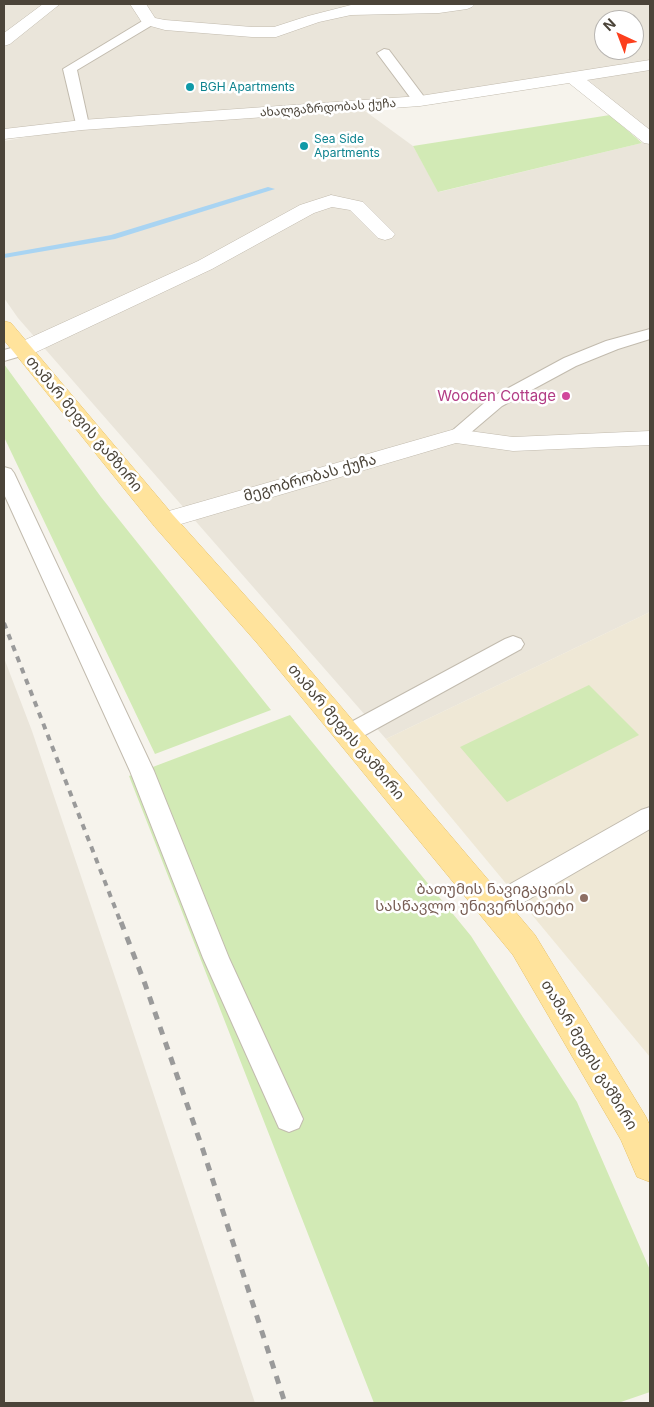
<!DOCTYPE html>
<html>
<head>
<meta charset="utf-8">
<style>
	body { margin:0 }
	#map { position:relative; width:654px; height:1407px; overflow:hidden; background:#f6f3ec; font-family:Inter,sans-serif }
	canvas { display:block }
	.frame { position:absolute; inset:0; border:5px solid #4b4439; pointer-events:none }
	.north { position:absolute; left:594px; top:10px; width:50px; height:50px; box-sizing:border-box; background:#fff; border:1px solid #b7b4b0; border-radius:50%; rotate:317deg; font-size:14px; font-weight:700; line-height:20px; text-align:center; color:#4b4439 }
	.north::after { content:''; display:block; margin:auto; width:18px; height:22px; background:#fc3f1d; clip-path:polygon(50% 0,100% 100%,50% 72%,0 100%) }
</style>
</head>
<body>
<div id="map">
<canvas width="654" height="1407"></canvas>
<div class="frame"></div>
<div class="north">N</div>
</div>
<script>
const context = document.querySelector('canvas').getContext('2d');
context.lineJoin = 'round';
function fillPath(path, color) { context.fillStyle = color; context.fill(path, 'evenodd'); }
const shape = rows => new Path2D(rows.map(r => 'M' + r).join(''));
function trace(path, color, width, dash) { context.strokeStyle = color; context.lineWidth = width; context.lineCap = dash ? 'butt' : 'round'; context.setLineDash(dash || []); context.stroke(path); }
function label(font, color, halo, rows, align = 'center') {
  context.font = font + ' Inter,"Noto Sans Georgian",sans-serif'; context.lineWidth = 5; context.setLineDash([]); context.textBaseline = 'middle'; context.strokeStyle = halo; context.fillStyle = color; for (const [text, x, y, turn = 0] of rows) {
    context.save(); context.translate(x, y); context.rotate((+turn || 0) * Math.PI / 180); context.textAlign = isNaN(turn) ? turn : align; if (halo) context.strokeText(text, 0, 0); context.fillText(text, 0, 0); context.restore();
  }
}
fillPath(shape([
	[4,4,650,4,650,60,390,103,11,128,4,131],
	[604,20,634,20,634,50,604,50],
	[650,68,650,133,587,79],
	[365,111,413,146,439,192,650,141,650,612,386,739,18,318,4,298,4,141,73,129],
	[4,658,32,731,121,995,255,1403,4,1403]
]), '#eae5da');
fillPath(shape([
	[650,612,650,1057,386,739]
]), '#efe8d6');
fillPath(shape([
	[610,115,642,143,438,192,413,146],
	[4,364,101,497,271,710,155,754,4,437],
	[589,685,639,735,507,802,460,747],
	[290,715,471,936,577,1102,650,1270,650,1392,618,1403,374,1403,129,776]
]), '#d2eab5');
fillPath(shape([
	[268,187,275,189,115,239,4,258,4,254,111,235,268,187]
]), '#a9d4f2');
const lane = shape([
	[149,17,155,21,154,24,77,70,89,125,87,128,82,129,77,128,63,69,149,17],
	[384,49,389,50,425,98,427,101,425,104,415,104,377,53,384,49],
	[650,329,650,339,618,349,576,366,502,406,462,440,455,442,448,440,446,436,490,398,564,358,606,341,650,329],
	[22,345,28,346,31,350,28,354,4,361,4,350,22,345],
	[4,467,11,469,14,473,154,771,229,958,303,1119,299,1128,289,1132,279,1128,203,958,130,771,4,494,4,467],
	[513,636,521,639,524,644,521,649,356,740,348,743,340,740,337,734,340,728,505,639,513,636],
	[650,807,650,829,500,916,491,919,482,916,478,908,482,900,641,810,650,807]
]);
const street = shape([
	[43,4,60,4,10,44,4,46,4,33,43,4],
	[130,4,146,4,155,18,165,20,252,27,274,27,308,16,351,5,475,4,472,7,467,9,439,13,351,15,319,22,276,37,252,37,165,30,143,24,130,4],
	[650,60,650,70,587,80,650,130,650,144,644,143,569,83,420,106,82,130,4,139,4,129,82,120,420,96,650,60],
	[331,195,363,202,395,234,392,238,385,240,378,238,350,210,332,207,314,213,212,269,30,355,22,356,14,355,11,350,14,345,198,261,300,205,331,195],
	[455,429,513,437,650,431,650,445,513,451,456,443,164,529,155,527,152,521,155,515,455,429]
]);
const primary = shape([
	[4,321,11,323,173,515,275,629,535,935,646,1117,650,1126,650,1182,637,1177,621,1140,513,955,257,643,155,527,4,340,4,321]
]);
trace(lane, '#c2bbae', 2);
trace(street, '#c2bbae', 1);
trace(primary, '#e6c16a', 1);
fillPath(lane, '#fff');
fillPath(street, '#fff');
fillPath(primary, '#ffe39c');
trace(shape([
	[4,623,121,923]
]), '#9a9a9a', 4, [6, 6]);
trace(shape([
	[121,922,145,984,203,1150,285,1403]
]), '#9a9a9a', 5, [8, 8]);
for (const [x, y, r, color] of [
	[190,87,5,"#0f9aa8"],
	[304,146,5,"#0f9aa8"],
	[566,396,5,"#d1479c"],
	[584,898,5,"#8d6e63"]
]) { const dot = new Path2D(); dot.arc(x, y, r, 0, 2 * Math.PI); context.fillStyle = color; context.fill(dot); trace(dot, '#fff', 2); }
label('12px', '#0d838f', '#fff', [
	["BGH Apartments",200,87],
	["Sea Side",314,139],
	["Apartments",314,153]
], 'left');
label('12px', '#4b4439', '#fff', [
	["ახალგაზრდობას ქუჩა",328,108,-4]
]);
label('15px', '#b23c85', '#fff', [
	["Wooden Cottage",556,396]
], 'right');
label('15px', '#4b4439', '#fff', [
	["თამარ მეფის გამზირი",84,424,50],
	["მეგობრობას ქუჩა",310,478,-16],
	["თამარ მეფის გამზირი",346,732,50],
	["თამარ მეფის გამზირი",589,1055,59]
]);
label('15px', '#785e54', '#fff', [
	["ბათუმის ნავიგაციის",574,889],
	["სასწავლო უნივერსიტეტი",574,906]
], 'right');
</script>
</body>
</html>
